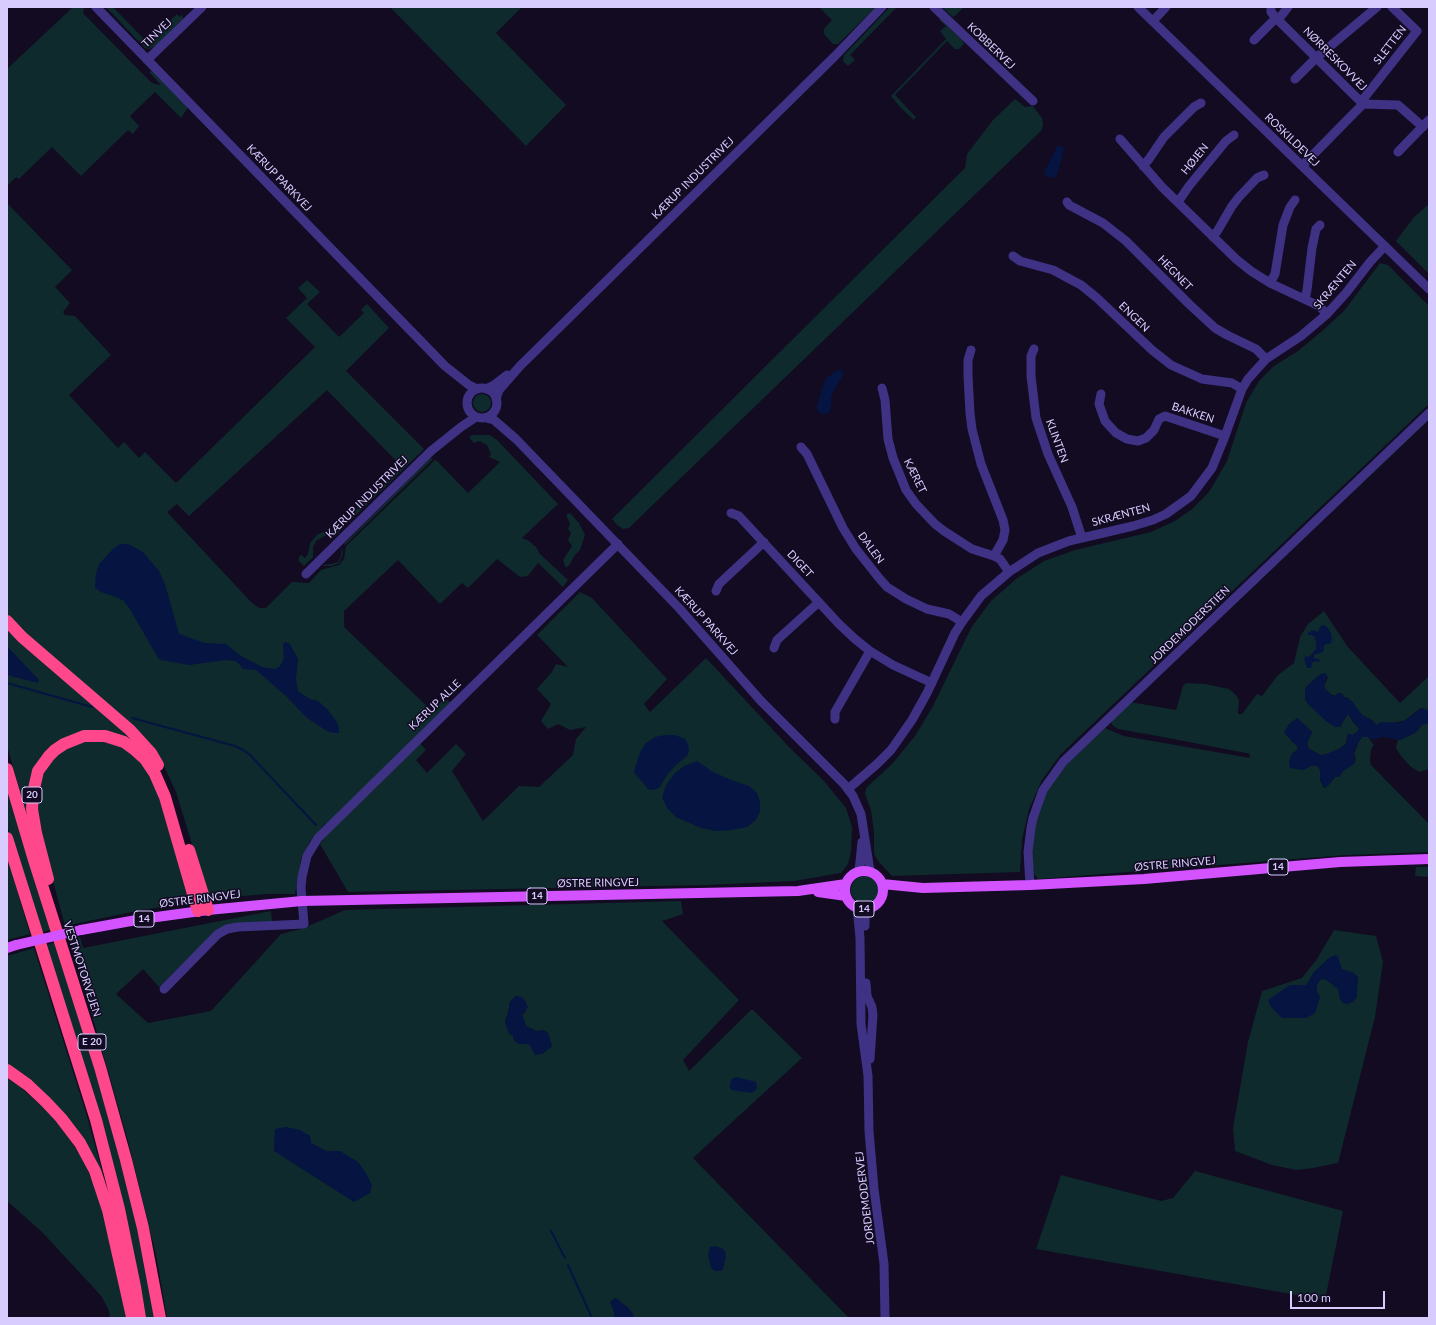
<!DOCTYPE html>
<html>
<head>
<meta charset="utf-8">
<style>
	body { margin:0 }
	#map { position:relative; width:1436px; height:1325px; overflow:hidden; background:#120b22; font-family:Lato,sans-serif }
	canvas { display:block }
	.frame { position:absolute; inset:0; border:8px solid #d8ccff; pointer-events:none }
	.scale { position:absolute; left:1290px; top:1291px; width:95px; height:18px; box-sizing:border-box; border:2px solid #d8ccff; border-top:0; padding-left:5px; font-size:12px; line-height:14px; white-space:nowrap; color:#d8ccff; -webkit-text-stroke:3px #120b22; paint-order:stroke }
</style>
</head>
<body>
<div id="map">
<canvas width="1436" height="1325"></canvas>
<div class="frame"></div>
<div class="scale">100 m</div>
</div>
<script>
const context = document.querySelector('canvas').getContext('2d');
context.lineJoin = 'round';
function fillPath(path, color) { context.fillStyle = color; context.fill(path, 'evenodd'); }
const shape = rows => new Path2D(rows.map(r => 'M' + r).join(''));
function trace(path, color, width, dash) { context.strokeStyle = color; context.lineWidth = width; context.lineCap = dash ? 'butt' : 'round'; context.setLineDash(dash || []); context.stroke(path); }
function label(font, color, halo, rows, align = 'center') {
  context.font = font + ' Lato,sans-serif'; context.lineWidth = 3; context.setLineDash([]); context.textBaseline = 'middle'; context.strokeStyle = halo; context.fillStyle = color; for (const [text, x, y, turn = 0] of rows) {
    context.save(); context.translate(x, y); context.rotate((+turn || 0) * Math.PI / 180); context.textAlign = isNaN(turn) ? turn : align; if (halo) context.strokeText(text, 0, 0); context.fillText(text, 0, 0); context.restore();
  }
}
fillPath(shape([
	[72,7,84,7,83,13,128,59,152,83,159,85,160,84,149,72,152,71,187,106,187,109,181,118,155,92,130,116,139,126,133,134,128,130,81,176,52,147,19,179,16,177,7,186,7,69,72,8],
	[106,7,113,7,146,41,149,40,177,14,180,17,182,14,183,19,157,45,149,49,145,48],
	[390,7,522,7,496,33,566,105,526,146],
	[819,7,876,7,838,44,833,44,824,34,824,29,832,20],
	[890,7,897,7,850,55,855,60,848,66,843,61,844,55],
	[942,7,964,7,956,15,953,17],
	[941,19,963,41,964,44,959,49,955,49,947,41,895,95,916,117,914,120,900,107,891,96,946,39,940,31,946,26,939,20],
	[1015,99,1025,107,1033,106,1042,118,1043,125,1041,131,634,523,629,528,623,529,617,525,612,519,965,168,967,154,993,120],
	[7,203,72,270,55,287,70,303,63,312,65,315,75,316,111,355,69,395,118,448,124,442,139,458,145,452,176,483,315,347,286,318,307,298,298,288,307,280,320,292,307,304,339,337,364,313,361,310,367,304,389,328,346,371,424,449,349,522,346,520,401,466,327,390,189,516,177,504,167,512,251,602,259,608,266,608,292,582,309,583,321,570,339,565,344,559,346,546,435,460,436,460,468,493,500,462,489,457,491,454,487,445,479,441,474,443,469,437,472,435,490,435,497,440,558,504,522,538,529,541,536,547,540,554,568,580,563,587,538,563,528,576,520,577,497,559,468,588,462,583,440,604,398,560,344,611,344,627,432,711,444,699,451,702,422,730,423,732,344,809,324,825,310,841,301,859,295,894,268,894,219,898,211,897,207,893,176,792,162,762,23,631,7,614],
	[1429,204,1429,274,1396,241,1414,217],
	[1380,263,1388,265,1429,306,1429,404,1061,754,1042,780,1029,809,1022,840,1020,872,892,876,879,862,874,854,874,832,871,810,865,794,866,788,892,764,915,736,933,706,971,628,991,601,1016,579,1044,561,1075,550,1151,532,1175,521,1192,509,1209,492,1227,461,1246,403,1259,381,1274,366,1298,351,1322,331,1344,311],
	'473 403a9 9 0 1 1 18 0a9 9 0 1 1-18 0Z',
	[1429,416,1429,420,1220,618],
	[430,458,433,459,345,545,344,544],
	[570,513,579,523,585,535,580,550,575,555,570,564,566,568,563,560,572,546,568,540,571,533,568,529,570,524,566,515],
	[336,521,339,522,344,527,335,536,326,535,316,541,313,547,313,557,304,566,299,561,299,557,301,555,305,558,308,554,310,543,317,535,323,532,332,531,336,527,333,523],
	[342,546,343,554,339,563,332,566,324,566,323,565,332,564,338,562,341,556],
	[580,592,592,598,667,679,644,704,650,712,706,658,789,747,824,781,846,808,852,827,851,852,848,864,841,873,794,881,706,885,348,892,320,844,329,832,419,742,426,750,416,760,427,773,456,744,466,754,452,771,483,821,519,786,539,787,573,755,576,739,586,727,570,730,558,724,548,729,541,721,551,704,537,689,552,672,556,664,568,667,537,635],
	[1324,611,1347,646,1400,703,1429,676,1429,711,1421,708,1404,721,1376,725,1373,721,1362,715,1348,698,1344,697,1342,694,1339,693,1337,694,1335,696,1332,695,1326,690,1324,686,1328,677,1321,674,1305,688,1305,699,1308,704,1340,727,1347,715,1348,714,1353,722,1359,728,1358,731,1353,735,1347,736,1346,744,1339,749,1328,754,1320,755,1308,748,1307,743,1312,732,1297,718,1291,741,1296,744,1298,749,1292,754,1303,770,1311,766,1318,766,1320,770,1320,780,1324,788,1326,787,1335,777,1339,777,1343,771,1356,760,1354,754,1358,743,1362,737,1368,737,1374,745,1371,749,1370,761,1371,765,1429,824,1429,852,1347,855,1038,879,1034,874,1031,851,1033,830,1041,805,1050,785,1066,765,1105,728,1124,736,1250,758,1249,753,1246,753,1152,735,1118,729,1112,725,1111,720,1130,702,1176,710,1183,686,1186,683,1205,684,1229,689,1237,696,1239,701,1238,714,1242,714,1257,694,1262,696,1278,675,1294,663,1300,637,1308,624],
	[7,626,102,708,146,755,84,734,36,769,35,843,7,746],
	[1429,723,1429,769,1419,772,1410,766,1401,756,1396,748,1397,743,1398,740,1415,733,1422,725],
	[103,741,125,748,144,766,157,791,189,895,187,901,182,904,141,910,65,926,45,851,36,798,43,771,50,760,65,748,84,742],
	[7,784,52,930,41,932,11,838,7,825],
	[7,856,30,934,7,940],
	[1416,867,1429,867,1429,877,1415,876],
	'851 890a14 14 0 1 1 28 0a14 14 0 1 1-28 0Z',
	[681,901,683,914,662,921,739,1000,683,1060,689,1071,752,1009,802,1058,693,1158,849,1318,167,1318,156,1255,128,1141,70,939,80,937,83,948,271,911,272,921,218,929,159,987,143,969,116,994,148,1023,211,1011,281,934,304,928,345,910],
	[519,997,522,997,526,1011,522,1015,526,1026,536,1031,552,1046,542,1054,529,1044,514,1040,513,1035,505,1022,508,1013,510,1002],
	[1334,930,1376,936,1383,962,1375,1017,1338,1163,1313,1168,1296,1170,1272,1165,1235,1151,1233,1128,1248,1042,1262,991,1302,978,1317,959],
	[56,942,95,1066,135,1214,157,1318,145,1318,45,945],
	[34,948,86,1113,110,1199,77,1134,7,1067,7,956],
	[7,1078,20,1087,55,1118,80,1155,94,1184,103,1209,128,1318,110,1318,109,1311,102,1297,93,1287,41,1231,7,1201],
	[1195,1171,1343,1211,1325,1300,1036,1249,1061,1175,1161,1201,1173,1198]
]), '#0e2a2c');
fillPath(shape([
	[1057,146,1061,146,1064,149,1057,175,1054,178,1045,176,1044,173],
	[840,369,843,372,843,376,833,392,831,399,831,408,829,413,825,414,819,413,817,410,817,406,825,379,836,371],
	[120,544,128,544,143,552,159,571,165,584,179,634,205,643,226,644,241,656,262,667,275,669,280,666,284,658,283,644,286,642,290,644,298,659,296,679,298,691,310,699,318,701,327,709,337,722,339,729,339,733,334,733,327,731,307,718,286,696,256,670,243,669,239,664,235,661,226,660,189,665,161,660,158,658,131,611,124,601,116,597,101,592,95,588,96,573,99,564,113,549],
	[1323,625,1327,627,1331,633,1332,640,1330,644,1326,644,1324,646,1323,652,1314,655,1314,658,1320,660,1319,662,1315,661,1312,663,1311,668,1307,668,1304,659,1306,656,1308,657,1311,655,1316,649,1316,643,1315,637,1312,635,1308,635,1308,633,1312,630,1318,632,1320,627],
	[7,646,39,680,38,683,7,675],
	[1324,673,1327,675,1324,686,1326,690,1332,695,1335,696,1337,694,1339,693,1342,694,1344,697,1352,701,1362,715,1373,721,1376,725,1381,722,1398,723,1404,721,1422,708,1429,711,1429,723,1422,725,1415,733,1400,740,1383,737,1371,740,1368,737,1362,737,1355,748,1354,754,1355,763,1343,771,1339,777,1335,777,1328,786,1324,788,1320,780,1320,770,1318,766,1311,766,1303,770,1290,768,1289,762,1292,754,1298,749,1297,746,1284,733,1289,724,1297,718,1312,732,1307,743,1308,748,1320,755,1324,755,1339,749,1346,744,1348,734,1353,735,1358,731,1359,727,1353,722,1348,714,1347,715,1340,727,1335,727,1327,722,1308,704,1305,699,1305,688,1318,676],
	[665,735,675,735,685,739,688,744,689,750,687,756,676,765,667,775,660,787,654,790,648,789,634,772,640,752,646,743,655,737],
	[697,761,713,772,731,780,749,786,757,793,760,802,760,812,755,821,747,827,732,830,716,831,701,828,676,817,668,809,662,798,666,785,674,774,684,766],
	[1336,955,1338,957,1342,969,1354,973,1358,977,1357,997,1353,1002,1347,1004,1343,1003,1340,999,1338,989,1326,980,1321,979,1317,985,1317,991,1320,997,1315,1013,1306,1018,1282,1018,1271,1007,1268,1000,1290,985,1306,985,1314,972,1330,957],
	[515,996,522,997,524,999,528,1007,522,1015,526,1026,536,1031,544,1030,548,1033,552,1046,542,1054,535,1055,529,1044,518,1044,514,1040,513,1035,509,1034,505,1022,508,1013,510,1002],
	[736,1077,756,1082,757,1087,755,1091,750,1093,732,1090,730,1088,730,1083,732,1079],
	[286,1127,300,1130,310,1136,311,1143,327,1151,340,1151,358,1162,366,1173,372,1185,370,1193,354,1202,274,1151,275,1129],
	[715,1246,722,1248,725,1252,726,1256,723,1269,721,1271,715,1271,711,1268,708,1254,710,1247],
	[614,1298,618,1299,624,1305,628,1307,633,1314,634,1318,614,1318,614,1312,610,1302]
]), '#051441');
trace(shape([
	[7,683,92,707],
	[132,718,235,746,243,750,249,754,316,825],
	[551,1231,565,1258],
	[568,1265,592,1318]
]), '#051441', 2);
trace(shape([
	[96,7,445,366,469,385,477,389],
	[934,7,1033,101],
	[1138,7,1429,289],
	[1271,7,1271,12,1276,18,1363,104,1398,105,1423,127],
	[1278,20,1288,7],
	[1153,21,1166,7],
	[1254,40,1276,18],
	[147,60,202,7],
	[1295,79,1316,58,1377,7],
	[1361,102,1417,31,1392,7],
	[1120,139,1162,187,1236,259,1251,271,1270,283,1319,306,1327,314],
	[1398,152,1429,120],
	[1143,166,1149,159,1164,137,1194,107,1201,103],
	[1302,166,1363,104],
	[1067,202,1069,205,1103,223,1126,241,1189,304,1215,328,1227,335,1256,349,1266,359],
	[1178,202,1189,186,1226,141,1234,135],
	[1213,237,1218,230,1232,206,1239,197,1257,178,1264,175],
	[1013,256,1020,261,1053,270,1081,285,1097,298,1152,350,1171,365,1202,379,1232,383,1242,389],
	[1270,283,1275,274,1283,225,1290,207,1295,200],
	[1305,299,1307,290,1312,248,1316,229,1320,225],
	[1034,349,1031,356,1031,376,1036,418,1048,454,1072,507,1082,538],
	[971,350,968,360,968,376,970,413,972,429,981,464,1003,520,1005,530,1003,540,994,556],
	[882,388,885,400,888,439,893,458,906,490,916,504,935,524,944,531,972,549,994,556,1000,559,1009,572],
	'467 403a15 15 0 1 1 30 0a15 15 0 1 1-30 0Z',
	[486,389,494,385,507,375],
	[1101,394,1099,404,1105,421,1116,433,1127,439,1138,441,1146,438,1154,430,1159,419,1165,416,1225,436],
	[496,399,499,390,520,366,835,56,882,7],
	[486,418,494,420,516,439,679,608,761,701,844,784,853,796,861,814,870,871],
	[801,447,807,454,843,528,856,549,879,578,887,587,906,599,927,609,949,614,962,622],
	[731,513,739,516,839,624,855,639,870,651,893,665,932,683],
	[306,574,431,451,461,427,476,417],
	[716,591,719,584,764,542],
	[774,648,777,640,819,602],
	[835,719,835,712,870,651],
	[848,789,877,764,891,750,912,720,927,693,955,633,962,622,981,596,1009,572,1038,553,1069,541,1133,526,1153,520,1166,514,1191,496,1212,468,1225,436,1242,389,1248,379,1266,359,1301,336,1327,314,1346,293,1370,262,1385,246],
	[859,871,862,842],
	[1030,885,1028,852,1031,828,1033,818,1043,790,1063,762,1429,413],
	[857,907,860,938,861,1024,868,1076,869,1131,874,1189,884,1264,885,1318],
	[865,926,865,909],
	[866,983,867,996,872,1007,873,1015,870,1059],
	[164,989,218,934,227,929,238,927,304,924,301,888,302,877,307,856,318,838,618,544]
]), '#3f3285', 9);
trace(shape([
	'845 890a19 19 0 1 1 38 0a19 19 0 1 1-38 0Z',
	[882,884,923,888,1030,885,1144,879,1340,862,1429,859],
	[818,892,846,896],
	[81,930,142,919,208,910,302,901,798,891,846,884],
	[7,948,16,945]
]), '#d253ff', 10);
trace(shape([
	[7,621,22,637,130,730,151,753,158,765],
	[7,769,34,860,100,1067,126,1160,143,1228,160,1318],
	[7,838,96,1120,119,1209,135,1287,140,1318],
	[189,850,208,910],
	[48,879,36,833,32,809,33,793,38,771,49,756,55,750,64,744,84,736,105,736,124,742,135,750,145,759,155,774,165,797,198,911],
	[7,1070,28,1085,46,1102,61,1118,80,1143,95,1171,108,1210,132,1317]
]), '#ff478b', 12);
trace(shape([
	[16,945,81,930]
]), '#d253ff', 10);
for (const [x, y, w] of [
	[32,795,20],
	[1278,867,20],
	[537,896,20],
	[864,909,20],
	[144,919,20],
	[92,1042,28]
]) { const box = new Path2D(); box.roundRect(x - w / 2, y - 8, w, 16, 3); context.fillStyle = '#120b22'; context.fill(box); trace(box, '#d8ccff', 1); }
label('bold 10px', '#d8ccff', null, [
	["20",32,795],
	["14",1278,867],
	["14",537,896],
	["14",864,909],
	["14",144,919],
	["E 20",92,1042]
]);
label('11px', '#d8ccff', '#120b22', [
	["TINVEJ",157,33,-44],
	["SLETTEN",1390,45,-52],
	["KOBBERVEJ",991,46,44],
	["NØRRESKOVVEJ",1335,59,45],
	["ROSKILDEVEJ",1292,140,44],
	["HØJEN",1195,159,-51],
	["KÆRUP PARKVEJ",279,178,46],
	["KÆRUP INDUSTRIVEJ",693,178,-45],
	["HEGNET",1175,273,46],
	["SKRÆNTEN",1335,285,-50],
	["ENGEN",1134,317,44],
	["BAKKEN",1193,413,18],
	["KLINTEN",1057,441,70],
	["KÆRET",915,476,63],
	["KÆRUP INDUSTRIVEJ",367,497,-45],
	["SKRÆNTEN",1121,515,-15],
	["DALEN",871,548,54],
	["DIGET",800,564,47],
	["KÆRUP PARKVEJ",706,621,48],
	["JORDEMODERSTIEN",1190,625,-44],
	["KÆRUP ALLE",435,705,-44],
	["ØSTRE RINGVEJ",1175,864,-5],
	["ØSTRE RINGVEJ",598,883,-1],
	["ØSTRE RINGVEJ",200,899,-7],
	["VESTMOTORVEJEN",82,969,72],
	["JORDEMODERVEJ",865,1198,-97]
]);
</script>
</body>
</html>
